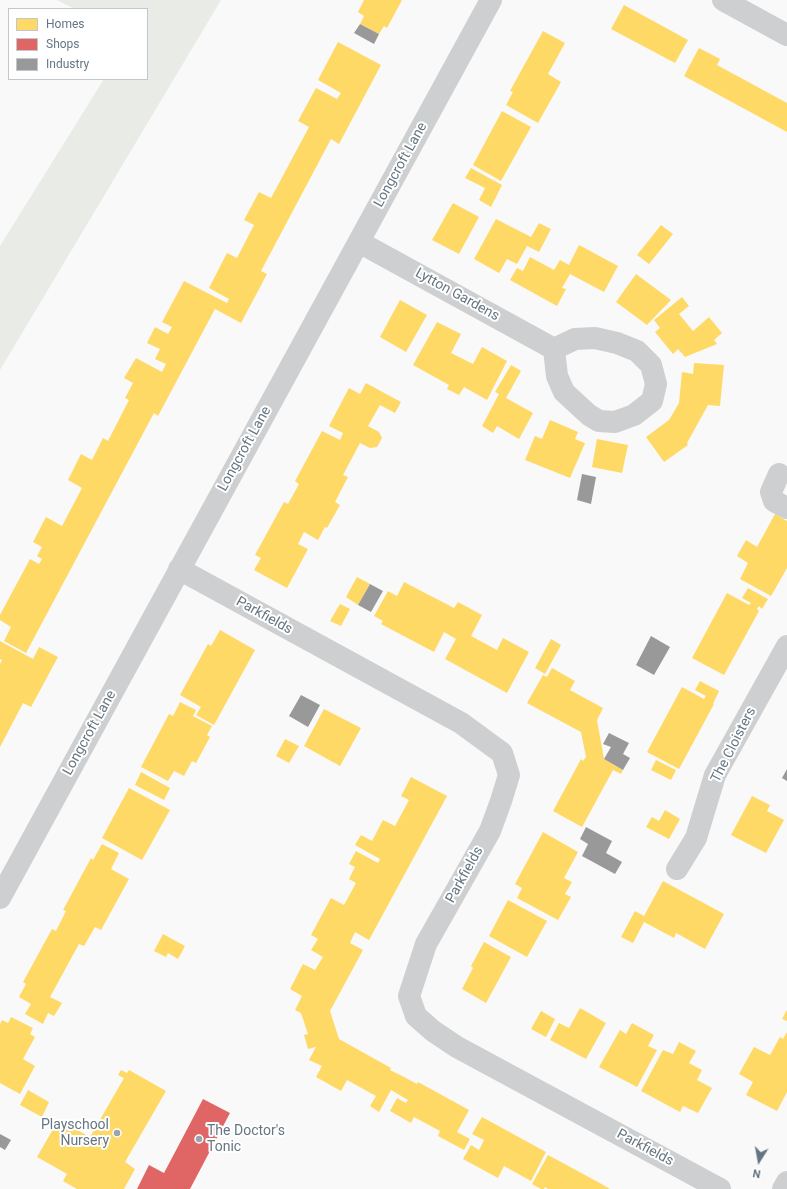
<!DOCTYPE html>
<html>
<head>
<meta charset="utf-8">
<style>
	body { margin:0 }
	#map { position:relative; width:787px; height:1189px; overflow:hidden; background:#f9f9f9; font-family:Roboto,sans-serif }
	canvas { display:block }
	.legend { position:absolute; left:8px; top:8px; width:140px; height:72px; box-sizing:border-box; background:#fff; border:1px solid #c1c8cd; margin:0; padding:5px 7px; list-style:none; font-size:12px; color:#657683 }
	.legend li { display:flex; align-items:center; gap:8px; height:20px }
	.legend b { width:20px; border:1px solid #c1c8cd }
	.north { position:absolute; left:739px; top:1141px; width:40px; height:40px; -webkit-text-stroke:3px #fff; paint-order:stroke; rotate:191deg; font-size:11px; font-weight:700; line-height:16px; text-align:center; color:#657683 }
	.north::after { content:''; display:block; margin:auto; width:14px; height:18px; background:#657683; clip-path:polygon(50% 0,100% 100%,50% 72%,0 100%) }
</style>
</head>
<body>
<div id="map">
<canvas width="787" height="1189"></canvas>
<ul class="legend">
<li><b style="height:11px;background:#ffd966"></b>Homes</li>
<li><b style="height:11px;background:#e06666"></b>Shops</li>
<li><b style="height:11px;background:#999"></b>Industry</li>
</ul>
<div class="north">N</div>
</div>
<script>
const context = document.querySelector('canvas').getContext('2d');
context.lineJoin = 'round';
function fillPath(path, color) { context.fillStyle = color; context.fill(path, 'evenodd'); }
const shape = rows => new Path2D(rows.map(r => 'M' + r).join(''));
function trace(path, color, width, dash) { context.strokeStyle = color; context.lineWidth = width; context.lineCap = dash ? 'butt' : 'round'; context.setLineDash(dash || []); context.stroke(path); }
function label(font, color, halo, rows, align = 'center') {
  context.font = font + ' Roboto,sans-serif'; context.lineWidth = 4; context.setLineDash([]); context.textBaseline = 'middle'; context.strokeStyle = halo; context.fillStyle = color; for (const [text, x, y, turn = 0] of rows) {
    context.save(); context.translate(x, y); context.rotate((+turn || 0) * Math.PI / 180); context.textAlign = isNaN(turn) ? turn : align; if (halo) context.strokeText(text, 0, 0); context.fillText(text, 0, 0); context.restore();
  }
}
fillPath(shape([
	[57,0,221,0,0,370,0,246,104,79,147,79,147,9,75,9]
]), '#e8ebe6');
fillPath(shape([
	[364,0,402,0,387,28,384,26,379,34,360,24,364,16,358,12],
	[624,5,688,40,675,63,611,29],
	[543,31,565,43,548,74,561,82,538,123,506,105,513,92,510,91],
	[338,42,381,65,339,144,331,139,261,271,267,274,241,323,215,309,158,416,154,413,26,653,4,641,11,627,0,620,0,615,30,559,39,564,42,559,37,556,42,547,33,542,46,517,62,526,82,488,68,480,81,454,92,460,103,438,108,441,129,400,125,398,133,383,124,378,136,358,162,372,166,364,155,359,160,349,147,343,155,327,168,334,172,327,162,322,184,281,227,303,229,299,209,288,227,253,237,258,254,225,244,220,259,192,271,198,309,127,298,121,316,88,337,99,341,93,318,80],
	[699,48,720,59,717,65,787,103,787,132,684,76],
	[502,111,531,127,501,181,473,165],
	[471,168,502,185,491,207,479,200,485,188,465,178],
	[453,203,479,217,459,254,432,240],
	[496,219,531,237,539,223,551,229,539,252,527,246,517,264,507,259,499,273,474,259],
	[661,225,673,234,649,264,637,255],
	[579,245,618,266,604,292,570,274,562,288,566,289,557,306,510,280,517,268,523,271,530,257,554,270,560,260,569,265],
	[636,274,671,300,647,325,616,302],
	[682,297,689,306,679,314,693,331,709,317,722,333,714,340,717,344,685,357,678,349,673,354,655,332,660,328,654,320],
	[400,300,427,315,406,352,380,337],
	[437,322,461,334,451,353,473,364,482,347,507,361,487,400,464,387,459,395,447,389,449,385,413,365],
	[694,363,724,365,720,406,708,405,687,443,688,445,664,462,646,437,669,420,679,403,682,372,693,374],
	[511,365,521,371,506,398,533,413,519,439,497,426,493,433,482,426,499,394,495,392],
	[366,383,401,402,395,413,380,405,368,426,379,432,382,438,377,447,370,448,360,443,343,475,348,477,335,502,340,505,327,528,325,527,318,540,304,532,298,544,308,549,287,588,254,570,261,558,255,555,284,502,288,504,299,484,295,481,322,431,340,440,343,433,329,426,349,388,360,394],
	[550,420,578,432,575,439,585,443,570,478,525,460,535,436,542,439],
	[597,439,628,445,622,473,592,467],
	[775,514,787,521,787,568,771,596,740,579,748,563,737,556,746,540,757,547],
	[357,577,370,584,358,605,346,597],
	[404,582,454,608,458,602,482,615,471,636,497,650,503,638,529,652,507,693,445,659,456,639,444,632,434,652,381,624,383,621,374,616,388,591,397,596],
	[748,588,768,599,762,609,759,606,757,609,759,611,724,675,692,658,727,593,749,605,751,603,742,598],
	[340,604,350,609,341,626,330,621],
	[220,630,255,650,214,725,196,715,201,707,180,695,208,644,211,646],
	[551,639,561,645,545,674,535,668],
	[0,641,33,659,39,647,58,657,31,707,23,703,0,747,0,664,2,660,0,659],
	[552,668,575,681,570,690,603,708,597,720,604,759,623,770,621,774,613,770,582,827,553,811,581,759,583,761,586,757,581,732,527,703,543,675,547,677],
	[700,681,719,691,713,704,714,704,679,769,647,752,682,687,704,699,706,696,695,690],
	[180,702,196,710,193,716,212,726,207,735,210,737,196,763,192,761,184,776,174,771,168,781,141,767,169,714,173,716],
	[324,709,361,728,340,766,304,746],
	[285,739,299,746,289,763,276,756],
	[656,760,676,770,671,780,651,770],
	[141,772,170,788,164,800,135,785],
	[411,777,447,796,369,940,355,932,350,943,363,950,330,1011,339,1039,391,1068,390,1070,404,1077,417,1084,418,1082,469,1110,457,1132,470,1139,464,1150,438,1136,440,1131,414,1117,411,1123,390,1111,397,1098,406,1103,408,1100,391,1090,379,1112,370,1106,376,1096,347,1080,341,1091,316,1077,322,1066,309,1060,316,1047,308,1049,304,1035,308,1034,301,1013,295,1010,302,996,290,989,303,964,315,970,323,957,311,950,318,939,311,935,331,898,344,905,356,883,349,879,355,867,349,864,356,851,378,863,380,859,355,845,361,835,372,841,383,820,395,826,409,800,401,796],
	[129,788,170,810,142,860,102,838],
	[752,796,770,805,767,811,784,820,766,853,731,835],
	[665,810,680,819,669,839,646,827,652,817,659,821],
	[543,832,578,852,564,878,572,882,565,894,571,897,558,920,517,898,522,888,515,884],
	[102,844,119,853,111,869,129,879,101,930,95,927,84,946,79,944,50,997,62,1003,54,1016,48,1013,43,1024,25,1014,31,1004,19,997,26,984,23,982,52,929,56,931,66,911,63,910,91,858,93,860],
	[663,881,724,914,705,949,676,933,674,938,644,922,633,943,621,937,635,911,644,916],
	[508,900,547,921,527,957,489,936],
	[163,934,185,946,178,959,168,953,166,957,154,951],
	[484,942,511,957,486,1003,462,989,473,968,471,966],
	[580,1008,606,1023,586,1059,550,1040,559,1023,569,1028],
	[787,1010,787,1021,782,1019],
	[541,1011,555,1019,546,1037,531,1029],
	[11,1017,33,1028,30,1034,35,1037,23,1059,35,1066,20,1094,0,1083,0,1024,2,1020,8,1023],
	[632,1023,654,1035,648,1046,657,1050,637,1087,599,1067,620,1030,626,1034],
	[787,1032,787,1092,777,1111,746,1095,753,1082,739,1074,754,1047,770,1055,780,1037,783,1039],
	[679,1042,696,1051,689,1063,702,1070,697,1080,712,1088,698,1113,683,1106,680,1112,641,1091,663,1050,673,1054],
	[121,1070,127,1073,129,1070,166,1091,125,1162,135,1169,124,1189,77,1189,63,1181,67,1174,37,1157,56,1124,62,1128,64,1123,90,1137,124,1078,118,1075],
	[28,1090,49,1102,42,1117,20,1105],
	[482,1117,546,1152,531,1181,504,1166,498,1178,463,1159,471,1145,479,1150,484,1140,472,1134],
	[548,1155,598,1182,610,1189,548,1189,545,1187,544,1189,541,1189,532,1184]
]), '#ffd966');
fillPath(shape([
	[203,1099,230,1113,190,1189,137,1189,149,1165,164,1173]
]), '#e06666');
fillPath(shape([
	[360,24,379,34,374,44,354,33],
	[582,474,596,477,591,504,577,500],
	[370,584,383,591,371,612,358,605],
	[651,636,670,647,654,675,636,665],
	[301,695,320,705,308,727,289,716],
	[609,733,629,743,623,754,630,758,623,770,604,759,611,747,603,744],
	[787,769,787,781,782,778],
	[586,827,612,841,606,853,622,862,615,874,582,856,588,844,580,839],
	[0,1134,11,1140,5,1150,0,1147]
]), '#999');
trace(shape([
	[723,0,787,35],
	[359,242,554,349],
	[595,338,617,343,637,351,651,365,656,384,652,401,634,415,615,422,599,421,589,415,564,392,557,376,554,349,575,339,595,338],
	[779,474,771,492,774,501,787,508],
	[179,569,461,723,502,753,509,775,501,801,490,831,426,944,409,996,416,1016,433,1031,457,1047,720,1189],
	[677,869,696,838,715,775,787,646],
	[0,898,491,0],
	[783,1189,787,1182]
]), '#cecfd0', 22);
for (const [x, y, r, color] of [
	[117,1133,4,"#99a4ac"],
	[199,1139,4,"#99a4ac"]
]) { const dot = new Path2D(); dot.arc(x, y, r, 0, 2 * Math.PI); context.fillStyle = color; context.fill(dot); trace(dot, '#fff', 1.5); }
label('14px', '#657683', '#fff', [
	["Longcroft Lane",401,165,-61],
	["Lytton Gardens",457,295,29],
	["Longcroft Lane",245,449,-61],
	["Parkfields",264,616,29],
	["Longcroft Lane",90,733,-61],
	["The Cloisters",734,745,-63],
	["Parkfields",465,875,-61],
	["Parkfields",645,1148,28]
]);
label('14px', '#657683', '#fff', [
	["Playschool",109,1125],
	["Nursery",109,1141],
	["The Doctor's",207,1131,"left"],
	["Tonic",207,1147,"left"]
], 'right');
</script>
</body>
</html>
